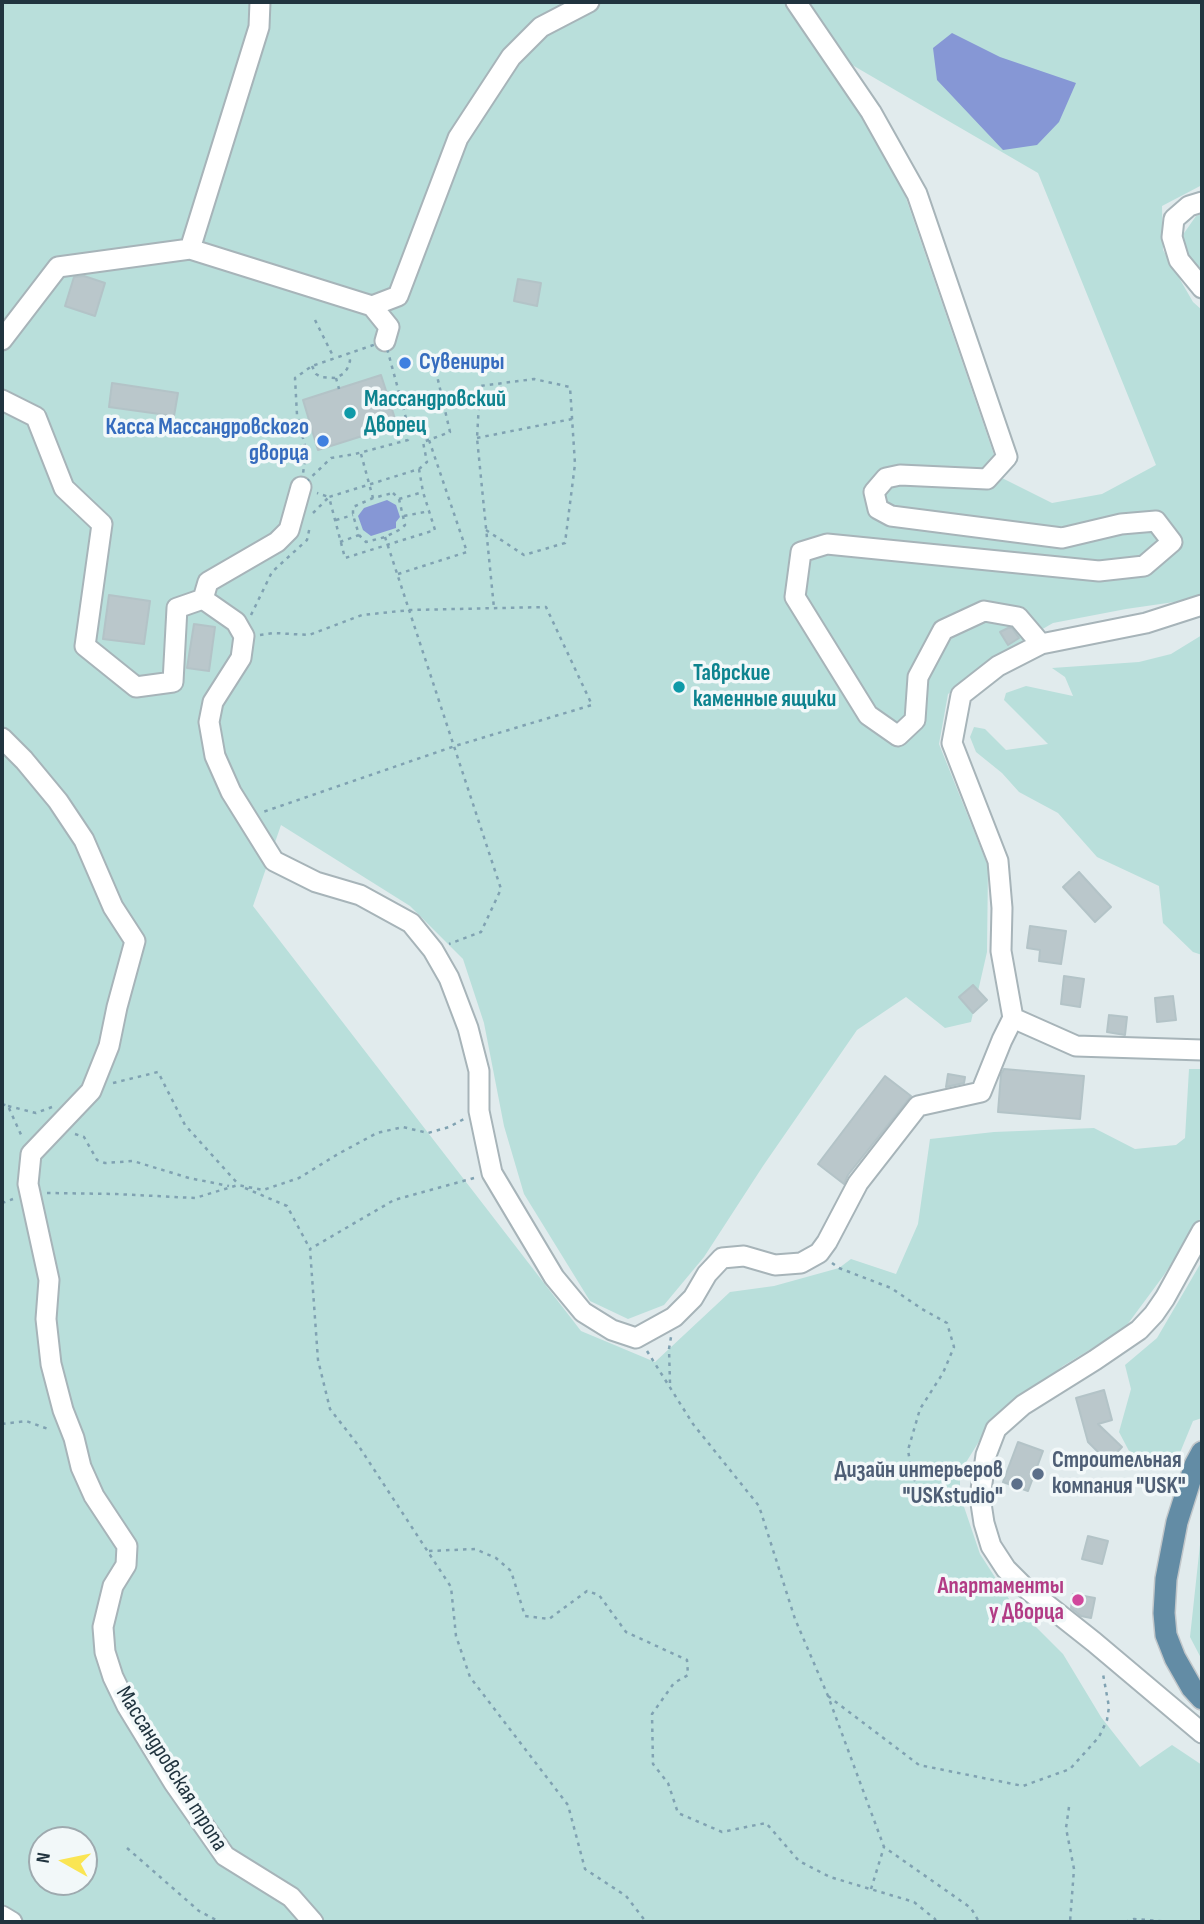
<!DOCTYPE html>
<html>
<head>
<meta charset="utf-8">
<style>
	body { margin:0 }
	#map { position:relative; width:1204px; height:1924px; overflow:hidden; background:#e1ebed; font-family:"Sofia Sans Condensed",sans-serif }
	canvas { display:block }
	.frame { position:absolute; inset:0; border:4px solid #21343f; pointer-events:none }
	.north { position:absolute; left:28px; top:1826px; width:70px; height:70px; box-sizing:border-box; background:#f2f8f9; border:2px solid #9eaaaf; border-radius:50%; rotate:279deg; font-size:19px; font-weight:700; line-height:28px; text-align:center; color:#21343f }
	.north::after { content:''; display:block; margin:auto; width:24px; height:32px; background:#fae553; clip-path:polygon(50% 0,100% 100%,50% 72%,0 100%) }
</style>
</head>
<body>
<div id="map">
<canvas width="1204" height="1924"></canvas>
<div class="frame"></div>
<div class="north">N</div>
</div>
<script>
const context = document.querySelector('canvas').getContext('2d');
context.lineJoin = 'round';
function fillPath(path, color) { context.fillStyle = color; context.fill(path, 'evenodd'); }
const shape = rows => new Path2D(rows.map(r => 'M' + r).join(''));
function trace(path, color, width, dash) { context.strokeStyle = color; context.lineWidth = width; context.lineCap = dash ? 'butt' : 'round'; context.setLineDash(dash || []); context.stroke(path); }
function label(font, color, halo, rows, align = 'center') {
  context.font = font + ' "Sofia Sans Condensed",sans-serif'; context.lineWidth = 7; context.setLineDash([]); context.textBaseline = 'middle'; context.strokeStyle = halo; context.fillStyle = color; for (const [text, x, y, turn = 0] of rows) {
    context.save(); context.translate(x, y); context.rotate((+turn || 0) * Math.PI / 180); context.textAlign = isNaN(turn) ? turn : align; if (halo) context.strokeText(text, 0, 0); context.fillText(text, 0, 0); context.restore();
  }
}
fillPath(shape([
	[2,2,1202,2,1202,185,1162,206,1163,250,1193,302,1202,310,1202,592,1195,599,1126,609,1053,623,1006,650,948,694,939,744,988,866,987,952,971,1022,945,1028,906,997,857,1030,763,1166,704,1257,664,1305,628,1319,590,1301,524,1194,504,1126,484,1023,463,959,410,906,281,825,253,906,581,1331,655,1362,730,1292,774,1286,839,1268,851,1259,896,1274,918,1224,930,1139,994,1132,1094,1128,1135,1149,1176,1145,1185,1138,1189,1069,1202,1069,1202,1216,1164,1275,1124,1329,1063,1366,988,1427,960,1472,960,1495,980,1554,1011,1602,1063,1654,1101,1717,1140,1767,1172,1745,1202,1765,1202,1922,2,1922],
	[847,62,1038,173,1156,465,1102,494,1052,503,1002,478,893,160],
	[42,1840,84,1840,84,1882,42,1882],
	[1202,214,1202,279,1197,275,1185,250,1182,236,1196,216],
	[1202,635,1202,955,1193,952,1163,923,1159,886,1097,857,1058,813,1019,792,1002,773,976,752,970,737,974,727,985,729,1006,750,1048,744,1004,700,1006,693,1026,686,1073,696,1065,677,1052,668,1139,662,1171,654],
	[1202,1261,1202,1418,1193,1421,1177,1460,1160,1465,1129,1451,1119,1432,1131,1389,1125,1365,1157,1338],
	[1202,1526,1202,1660,1190,1637]
]), '#b9dfdb');
fillPath(shape([
	[952,33,1000,57,1076,83,1059,122,1037,145,1003,150,937,80,933,48],
	[387,500,396,505,400,517,396,522,396,528,371,536,363,530,358,516,364,508]
]), '#8697d5');
const building = shape([
	[84,276,105,283,95,316,65,306,74,277,84,276],
	[518,279,541,283,537,306,514,301,518,279],
	[381,375,397,425,318,450,303,400,381,375],
	[112,383,178,393,174,416,109,407,112,383],
	[109,595,150,601,144,644,103,639,109,595],
	[194,624,215,627,209,671,187,668,194,624],
	[1008,628,1012,628,1019,638,1008,645,1000,632,1008,628],
	[1079,872,1111,907,1095,922,1063,887,1079,872],
	[1030,926,1066,931,1061,964,1039,961,1040,950,1027,948,1030,926],
	[1064,976,1084,979,1080,1007,1061,1004,1064,976],
	[973,985,987,1000,973,1013,959,997,973,985],
	[1173,996,1176,1020,1157,1022,1155,998,1173,996],
	[1109,1015,1127,1017,1125,1035,1107,1032,1109,1015],
	[1004,1069,1084,1076,1080,1119,998,1112,1001,1074,1004,1069],
	[948,1074,965,1077,964,1083,946,1087,948,1074],
	[885,1076,911,1096,848,1175,844,1184,818,1164,885,1076],
	[1104,1390,1112,1420,1098,1424,1122,1447,1108,1462,1088,1442,1076,1398,1104,1390],
	[1018,1442,1043,1451,1028,1491,1003,1482,1018,1442],
	[1088,1536,1108,1541,1102,1564,1082,1559,1088,1536],
	[1073,1594,1095,1598,1091,1618,1081,1616,1071,1608,1073,1594]
]);
fillPath(building, '#bac7cb');
trace(building, '#b3c3c7', 2);
const minor = shape([
	[260,2,259,27,190,249,372,306,398,296,458,138,511,57,541,27,589,2],
	[796,2,871,112,917,194,1007,457,987,479,900,475,886,478,874,492,878,509,891,516,1062,538,1121,524,1156,521,1172,542,1144,566,1099,571,827,544,801,552,795,597,868,715,898,736,915,720,918,677,943,630,984,611,1018,617,1041,644],
	[1202,202,1189,206,1174,219,1172,237,1179,260,1202,288],
	[372,306,389,327,385,341],
	[2,340,58,267,190,249],
	[2,400,36,417,64,488,102,524,85,646,136,687,173,682,177,608,203,599],
	[301,487,289,530,277,542,208,582,203,599,236,622,244,636,241,658,213,702,209,722,215,756,231,792,274,861,316,882,360,895,411,923,433,950,449,978,468,1028,479,1071,479,1111,492,1173,554,1277,583,1312,612,1330,636,1338,674,1317,693,1298,707,1274,722,1258,744,1256,775,1265,801,1263,819,1253,827,1242,858,1183,918,1106,981,1092,1002,1040,1013,1018],
	[2,738,24,760,58,801,84,840,113,907,135,941,117,1007,109,1046,91,1091,31,1154,28,1184,49,1280,46,1319,51,1364,63,1410,74,1438,81,1467,94,1496,127,1546,126,1565,113,1586,103,1627,105,1652,113,1677,127,1706,174,1783,225,1856,291,1897,313,1922],
	[1013,1018,1001,951,1002,908,998,861,952,743,961,695,998,666,1041,644,1146,623,1202,605],
	[1013,1018,1076,1046,1202,1050],
	[1202,1231,1165,1298,1154,1314,1139,1330,1095,1360,1023,1405,996,1429,986,1455,980,1497,984,1523,991,1546,1006,1569,1022,1585,1094,1642,1202,1733],
	[2,1916,12,1922]
]);
const major = shape([
	[1202,1452,1195,1465,1177,1522,1166,1579,1164,1613,1166,1635,1175,1658,1192,1688,1202,1699]
]);
trace(minor, '#a7b4b9', 23);
trace(major, '#c1c6c9', 24);
trace(shape([
	[315,320,334,358],
	[385,341,410,433,408,440,355,454,331,458,301,487,305,460,305,446,297,415,295,378,312,366,385,341],
	[312,366,316,374,321,377,336,378,343,374,347,369,350,361,349,353],
	[336,378,339,389],
	[477,438,572,419],
	[361,454,373,498],
	[419,469,423,492,435,530,345,558,329,497,419,469],
	[419,469,427,462,423,442,450,432,435,367],
	[393,493,399,499,405,525,401,529,385,537,366,542,359,535,353,515,353,507,373,498,393,493],
	[399,499,423,492],
	[313,513,329,497,317,493],
	[404,516,430,511],
	[336,520,353,515],
	[486,530,524,555,565,543,575,464,570,387,534,379,480,386,477,438,494,608],
	[385,537,501,889,481,932,449,944],
	[340,542,359,535],
	[398,574,467,552,429,440],
	[251,615,272,572,307,540,310,526],
	[260,635,274,633,309,635,362,615,410,610,546,607,592,705,455,746,263,812],
	[113,1083,158,1072,185,1125,239,1185],
	[2,1104,8,1106,23,1139],
	[8,1106,36,1113,52,1107],
	[75,1134,84,1137,97,1160,105,1163,133,1161,189,1178,229,1186],
	[474,1178,394,1200,310,1249,318,1360,330,1409,358,1445,451,1587,456,1636,470,1677,568,1805,585,1869,626,1896,646,1922],
	[245,1188,287,1206,310,1249],
	[47,1193,116,1194,195,1198,238,1185,263,1190,299,1178,338,1154,377,1133,403,1127,428,1133,449,1127,464,1119],
	[2,1203,13,1199],
	[832,1263,839,1268,891,1288,922,1309,947,1323,954,1347,943,1373,920,1409,908,1450,911,1468,917,1487,926,1497,946,1501,962,1499],
	[647,1351,693,1424,759,1506,795,1619,828,1696,884,1847,971,1908,979,1922],
	[670,1383,669,1349,671,1337],
	[2,1424,26,1421,51,1430],
	[429,1551,475,1549,496,1558,511,1571,525,1616,549,1619,587,1591,599,1595,626,1632,687,1660,688,1675,674,1683,652,1714,653,1764,668,1783,678,1813,722,1832,766,1823,799,1861,830,1877,914,1902,935,1919,936,1922],
	[828,1696,919,1765,1023,1786,1070,1769,1099,1737,1107,1720,1109,1707,1103,1674],
	[1069,1807,1066,1828,1074,1869,1070,1922],
	[127,1848,199,1911,220,1922],
	[871,1889,884,1847],
	[1125,1922,1134,1919,1173,1922]
]), '#80a2b2', 2.5, [3.5, 5]);
trace(minor, '#fff', 19);
trace(major, '#638ca5', 21);
for (const [x, y, r, color] of [
	[405,363,7,"#3f7fe0"],
	[350,413,7,"#0f9aa8"],
	[323,441,7,"#3f7fe0"],
	[679,687,7,"#0f9aa8"],
	[1038,1474,7,"#5c6f8a"],
	[1017,1484,7,"#5c6f8a"],
	[1078,1600,7,"#d1479c"]
]) { const dot = new Path2D(); dot.arc(x, y, r, 0, 2 * Math.PI); context.fillStyle = color; context.fill(dot); trace(dot, '#f2f8f9', 2.5); }
label('bold 23px', '#366cbe', '#f2f8f9', [
	["Сувениры",419,363],
	["Касса Массандровского",309,428,"right"],
	["дворца",309,454,"right"]
], 'left');
label('bold 23px', '#0d838f', '#f2f8f9', [
	["Массандровский",364,400],
	["Дворец",364,426],
	["Таврские",693,674],
	["каменные ящики",693,700]
], 'left');
label('bold 23px', '#4e5e75', '#f2f8f9', [
	["Строительная",1052,1461],
	["компания \"USK\"",1052,1487],
	["Дизайн интерьеров",1003,1471,"right"],
	["\"USKstudio\"",1003,1497,"right"]
], 'left');
label('bold 23px', '#b23c85', '#f2f8f9', [
	["Апартаменты",1064,1587],
	["у Дворца",1064,1613]
], 'right');
label('23px', '#21343f', '#f2f8f9', [
	["Массандровская тропа",171,1769,58]
]);
</script>
</body>
</html>
